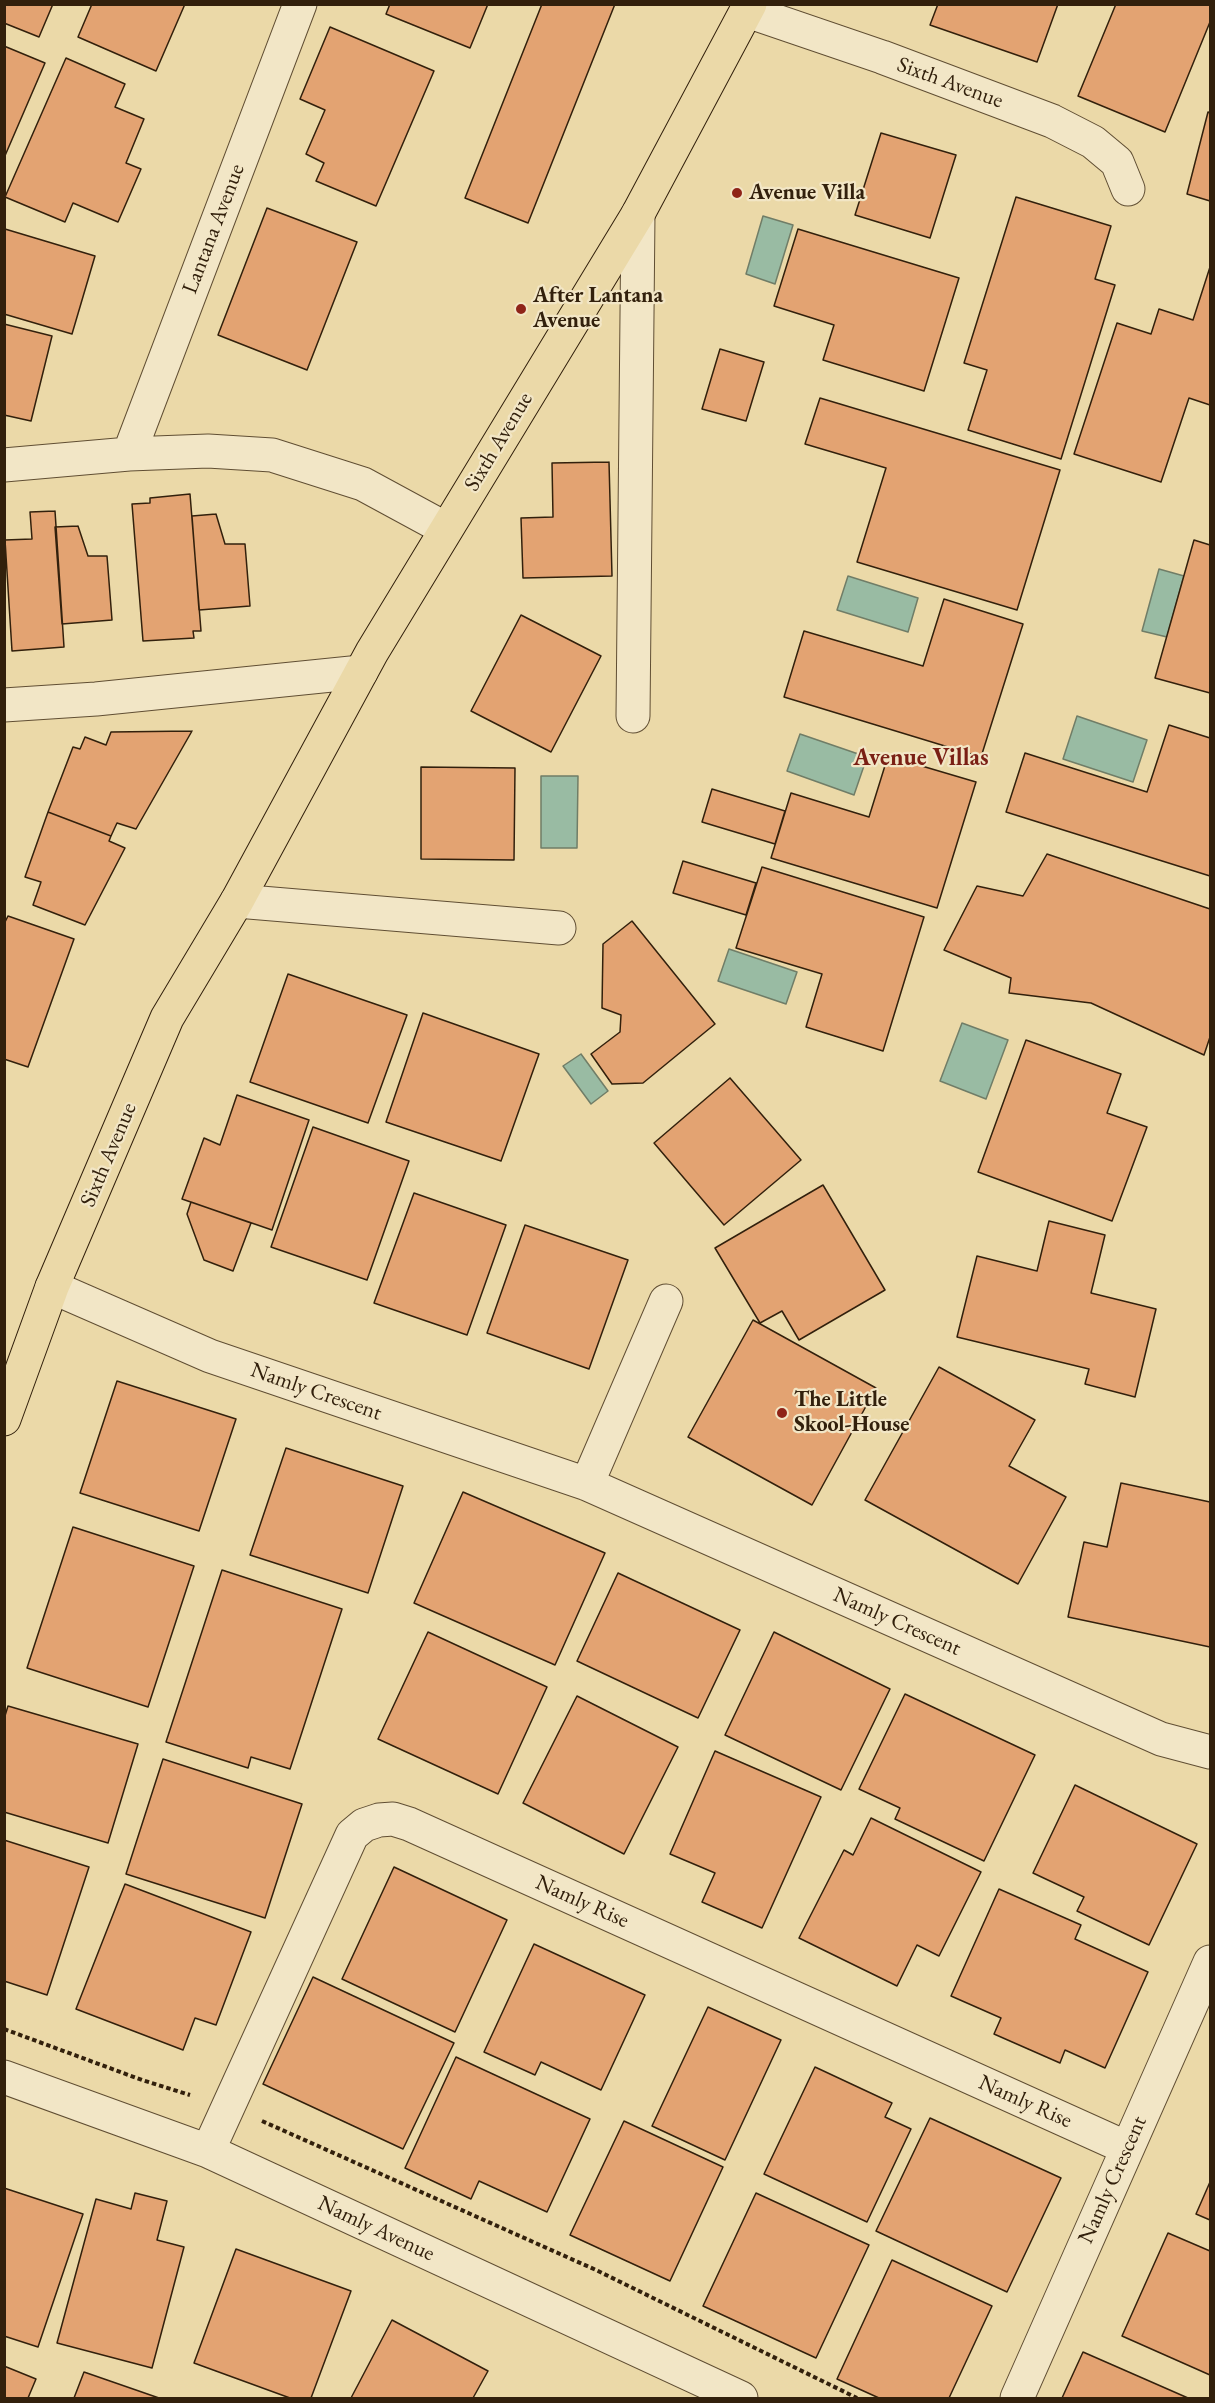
<!DOCTYPE html>
<html>
<head>
<meta charset="utf-8">
<style>
	body { margin:0 }
	#map { position:relative; width:1215px; height:2403px; overflow:hidden; background:#ebd9a8; font-family:"EB Garamond",serif }
	canvas { display:block }
	.frame { position:absolute; inset:0; border:6px solid #32200c; pointer-events:none }
</style>
</head>
<body>
<div id="map">
<canvas width="1215" height="2403"></canvas>
<div class="frame"></div>
</div>
<script>
const context = document.querySelector('canvas').getContext('2d');
context.lineJoin = 'round';
function fillPath(path, color) { context.fillStyle = color; context.fill(path, 'evenodd'); }
const shape = rows => new Path2D(rows.map(r => 'M' + r).join(''));
function trace(path, color, width, dash) { context.strokeStyle = color; context.lineWidth = width; context.lineCap = dash ? 'butt' : 'round'; context.setLineDash(dash || []); context.stroke(path); }
function label(font, color, halo, rows, align = 'center') {
  context.font = font + ' "EB Garamond",serif'; context.lineWidth = 4.5; context.setLineDash([]); context.textBaseline = 'middle'; context.strokeStyle = halo; context.fillStyle = color; for (const [text, x, y, turn = 0] of rows) {
    context.save(); context.translate(x, y); context.rotate((+turn || 0) * Math.PI / 180); context.textAlign = isNaN(turn) ? turn : align; if (halo) context.strokeText(text, 0, 0); context.fillText(text, 0, 0); context.restore();
  }
}
const water = shape([
	[763,216,793,225,775,284,746,274,763,216],
	[1159,569,1184,576,1167,637,1142,631,1159,569],
	[848,576,918,598,908,632,837,610,848,576],
	[1077,716,1147,740,1133,782,1063,759,1077,716],
	[800,734,867,757,854,795,787,771,800,734],
	[541,776,578,776,577,848,541,848,541,776],
	[729,949,797,972,786,1004,718,981,729,949],
	[962,1023,1008,1040,986,1099,940,1081,962,1023],
	[581,1054,608,1091,591,1104,563,1066,581,1054]
]);
fillPath(water, '#99bba3');
trace(water, '#707d67', 1.5);
const building = shape([
	[4,4,53,4,39,37,4,23,4,4],
	[92,4,185,4,156,71,78,37,92,4],
	[390,4,488,4,470,48,386,14,390,4],
	[542,4,615,4,528,223,465,198,542,4],
	[938,4,1058,4,1037,62,930,25,938,4],
	[1116,4,1210,4,1210,22,1165,132,1078,96,1116,4],
	[330,27,434,71,376,206,316,181,324,163,306,154,325,110,300,99,330,27],
	[4,46,45,63,4,158,4,46],
	[66,58,125,84,115,107,144,119,126,163,141,169,118,222,73,203,65,222,5,197,66,58],
	[1208,112,1210,113,1210,201,1187,194,1208,112],
	[881,133,956,155,930,238,855,215,881,133],
	[1016,197,1111,226,1095,279,1115,285,1061,459,968,430,987,370,964,363,1016,197],
	[267,208,357,242,307,370,218,335,267,208],
	[5,229,95,256,72,334,4,314,5,229],
	[798,229,959,278,924,391,823,360,834,325,774,306,798,229],
	[1210,267,1210,405,1189,398,1161,482,1074,454,1117,323,1151,334,1159,309,1193,320,1210,267],
	[4,324,52,336,31,421,4,415,4,324],
	[720,349,764,362,746,421,702,409,720,349],
	[820,398,1060,470,1017,610,857,562,886,468,805,444,820,398],
	[609,462,612,576,523,578,521,518,553,517,552,463,609,462],
	[190,494,201,631,193,631,194,638,143,641,132,504,150,503,150,498,190,494],
	[55,511,64,647,12,651,5,540,32,539,30,512,55,511],
	[216,514,225,544,245,544,250,606,199,610,192,516,216,514],
	[78,526,88,556,107,556,112,620,62,624,55,527,78,526],
	[1194,540,1210,545,1210,693,1155,678,1194,540],
	[944,599,1023,624,981,757,784,697,804,631,923,666,944,599],
	[521,615,601,656,551,752,471,711,521,615],
	[1169,725,1210,738,1210,876,1006,812,1025,753,1147,792,1169,725],
	[192,731,136,829,117,823,111,836,48,812,73,747,80,749,85,737,106,745,111,732,192,731],
	[888,756,976,782,937,908,771,858,791,793,869,817,888,756],
	[421,767,515,768,514,860,421,859,421,767],
	[712,789,785,811,775,844,702,822,712,789],
	[48,812,111,836,109,841,125,848,85,925,33,905,41,882,25,877,48,812],
	[1047,854,1210,909,1210,1037,1204,1055,1091,1003,1009,993,1011,978,944,950,977,886,1023,896,1047,854],
	[683,861,756,883,746,915,673,893,683,861],
	[762,867,924,917,883,1051,806,1027,822,974,736,948,762,867],
	[8,916,74,939,28,1067,4,1059,4,924,8,916],
	[632,921,715,1024,643,1083,612,1084,591,1054,620,1032,621,1015,602,1008,603,944,632,921],
	[288,974,407,1015,368,1123,250,1082,288,974],
	[423,1013,539,1054,501,1161,386,1122,423,1013],
	[1026,1040,1121,1074,1107,1113,1147,1127,1112,1221,978,1172,1026,1040],
	[730,1078,801,1160,724,1225,654,1143,730,1078],
	[237,1095,309,1120,272,1230,182,1199,204,1138,220,1145,237,1095],
	[313,1127,409,1161,367,1280,271,1247,313,1127],
	[823,1185,885,1290,799,1340,782,1311,760,1323,715,1248,823,1185],
	[414,1193,506,1225,467,1335,374,1303,414,1193],
	[191,1202,251,1223,233,1271,204,1260,187,1214,191,1202],
	[1049,1221,1105,1235,1091,1293,1156,1309,1135,1397,1085,1384,1089,1369,957,1337,977,1256,1037,1271,1049,1221],
	[525,1225,628,1260,589,1369,487,1333,525,1225],
	[753,1320,876,1388,812,1505,688,1437,753,1320],
	[939,1367,1035,1420,1009,1466,1066,1497,1018,1584,865,1500,939,1367],
	[117,1381,236,1419,199,1531,80,1493,117,1381],
	[286,1448,403,1486,368,1593,250,1555,286,1448],
	[1121,1483,1210,1502,1210,1647,1068,1617,1084,1542,1107,1547,1121,1483],
	[463,1492,605,1553,555,1665,414,1603,463,1492],
	[73,1527,194,1566,148,1707,27,1668,73,1527],
	[222,1570,342,1609,290,1769,251,1757,248,1768,166,1742,222,1570],
	[618,1573,740,1630,698,1718,577,1661,618,1573],
	[428,1632,547,1687,498,1794,378,1739,428,1632],
	[774,1632,890,1689,841,1790,725,1735,774,1632],
	[905,1694,1035,1755,984,1861,895,1819,900,1808,859,1789,905,1694],
	[577,1696,678,1747,624,1854,523,1803,577,1696],
	[8,1706,138,1744,108,1843,4,1812,4,1719,8,1706],
	[715,1751,821,1797,762,1928,702,1902,715,1873,670,1854,715,1751],
	[163,1759,302,1804,265,1918,126,1874,163,1759],
	[1075,1785,1197,1844,1149,1945,1077,1911,1084,1897,1033,1873,1075,1785],
	[871,1818,981,1872,939,1956,917,1945,897,1986,799,1938,844,1850,853,1855,871,1818],
	[4,1840,89,1867,47,1995,4,1981,4,1840],
	[394,1867,507,1920,455,2032,342,1979,394,1867],
	[125,1884,251,1932,216,2025,195,2018,183,2050,76,2009,125,1884],
	[999,1889,1081,1925,1075,1939,1148,1972,1105,2068,1065,2050,1060,2063,994,2034,1001,2018,951,1996,999,1889],
	[534,1944,645,1995,601,2090,541,2062,535,2075,484,2052,534,1944],
	[313,1977,454,2043,403,2149,263,2084,313,1977],
	[708,2007,781,2040,725,2160,652,2126,708,2007],
	[456,2057,590,2119,547,2212,479,2181,471,2199,405,2168,456,2057],
	[815,2067,892,2103,885,2117,911,2129,867,2222,764,2174,815,2067],
	[930,2118,1061,2178,1007,2292,876,2231,930,2118],
	[624,2121,723,2167,670,2281,570,2235,624,2121],
	[1210,2182,1210,2220,1196,2214,1210,2182],
	[4,2188,83,2214,38,2347,4,2336,4,2188],
	[135,2193,167,2201,157,2240,184,2247,152,2368,57,2343,96,2199,131,2209,135,2193],
	[756,2193,869,2245,816,2358,703,2306,756,2193],
	[1168,2233,1210,2251,1210,2375,1122,2336,1168,2233],
	[236,2249,351,2291,311,2398,290,2398,194,2363,236,2249],
	[892,2260,992,2306,949,2398,879,2398,837,2379,892,2260],
	[392,2320,488,2371,473,2398,351,2398,392,2320],
	[1083,2352,1188,2398,1062,2398,1083,2352],
	[4,2366,36,2379,28,2398,4,2398,4,2366],
	[84,2372,159,2398,74,2398,84,2372]
]);
fillPath(building, '#e3a372');
trace(building, '#32200c', 1.5);
const minor = shape([
	[747,11,882,57,1052,121,1093,142,1117,162,1128,189],
	[129,454,300,4],
	[4,465,129,454,208,451,272,455,363,484,446,529],
	[4,705,96,699,361,672],
	[633,716,638,214],
	[237,901,559,928],
	[52,1287,210,1356,587,1484,1161,1739,1210,1752],
	[587,1484,666,1301],
	[4,2077,208,2151,741,2398],
	[208,2151,352,1835,364,1825,379,1820,393,1819,409,1824,1127,2148],
	[1017,2398,1210,1962]
]);
const major = shape([
	[4,1419,52,1287,167,1018,237,901,372,652,638,214,750,4]
]);
trace(minor, '#604e33', 35);
trace(major, '#32200c', 35);
trace(shape([
	[4,2029,142,2080,190,2095],
	[262,2121,596,2270,857,2398]
]), '#32200c', 4, [4.5, 3]);
trace(minor, '#f2e6c6', 33);
trace(major, '#ebd9a8', 33);
for (const [x, y, r, color] of [
	[737,193,6,"#8f2418"],
	[521,309,6,"#8f2418"],
	[782,1413,6,"#8f2418"]
]) { const dot = new Path2D(); dot.arc(x, y, r, 0, 2 * Math.PI); context.fillStyle = color; context.fill(dot); trace(dot, '#f2e6c6', 2); }
label('22px', '#32200c', '#f2e6c6', [
	["Sixth Avenue",950,83,20],
	["Lantana Avenue",214,229,-69],
	["Sixth Avenue",499,442,-59],
	["Sixth Avenue",109,1155,-67],
	["Namly Crescent",316,1392,19],
	["Namly Crescent",897,1622,24],
	["Namly Rise",582,1902,24],
	["Namly Rise",1025,2102,24],
	["Namly Crescent",1113,2180,-66],
	["Namly Avenue",376,2229,25]
]);
label('bold 22px', '#32200c', '#f2e6c6', [
	["Avenue Villa",749,193],
	["After Lantana",533,296],
	["Avenue",533,321],
	["The Little",794,1400],
	["Skool-House",794,1425]
], 'left');
label('bold 24px', '#7a1f14', '#f2e6c6', [
	["Avenue Villas",921,758]
]);
</script>
</body>
</html>
